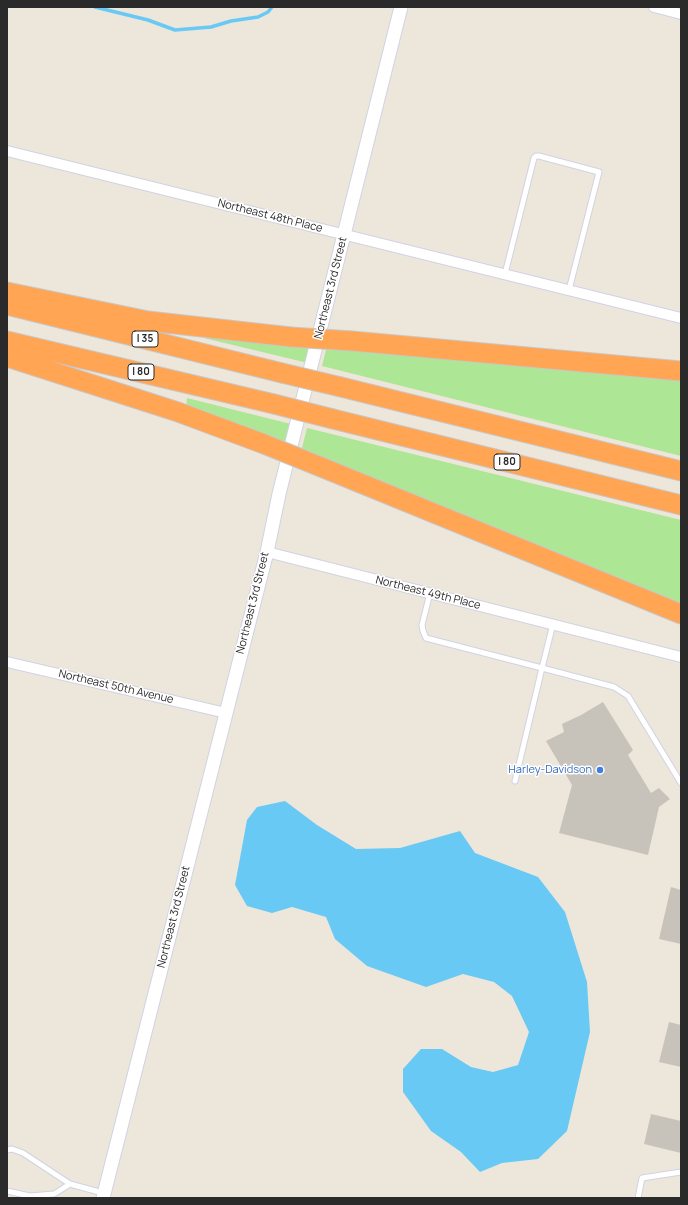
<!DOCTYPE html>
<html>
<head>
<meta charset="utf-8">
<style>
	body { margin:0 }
	#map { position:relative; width:688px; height:1205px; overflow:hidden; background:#ede6db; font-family:Manrope,sans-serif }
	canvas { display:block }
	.frame { position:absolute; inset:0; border:8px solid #2a2a2a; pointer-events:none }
</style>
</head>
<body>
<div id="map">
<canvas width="688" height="1205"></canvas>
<div class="frame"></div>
</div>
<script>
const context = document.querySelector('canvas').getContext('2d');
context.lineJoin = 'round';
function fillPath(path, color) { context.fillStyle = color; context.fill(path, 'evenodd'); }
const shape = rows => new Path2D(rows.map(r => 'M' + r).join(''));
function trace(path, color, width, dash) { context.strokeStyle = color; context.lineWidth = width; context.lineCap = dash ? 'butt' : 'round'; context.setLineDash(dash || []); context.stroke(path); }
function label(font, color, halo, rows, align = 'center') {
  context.font = font + ' Manrope,sans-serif'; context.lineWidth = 3; context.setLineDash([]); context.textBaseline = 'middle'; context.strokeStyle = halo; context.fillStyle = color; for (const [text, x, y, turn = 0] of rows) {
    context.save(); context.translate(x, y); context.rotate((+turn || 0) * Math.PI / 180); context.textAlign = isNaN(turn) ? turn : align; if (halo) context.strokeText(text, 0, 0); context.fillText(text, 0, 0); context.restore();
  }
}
fillPath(shape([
	[205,334,312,345,308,363,204,338],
	[327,346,681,377,681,456,322,366],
	[187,398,291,424,285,446,186,408],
	[307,428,681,520,681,608,301,452]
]), '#ade694');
fillPath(shape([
	[285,801,317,825,356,849,400,848,460,831,475,853,538,877,565,912,587,982,590,1032,567,1131,538,1159,502,1163,480,1172,461,1152,431,1131,403,1092,403,1069,421,1049,442,1049,471,1067,493,1072,518,1065,529,1032,512,996,494,982,463,974,426,987,367,966,335,939,326,917,292,907,272,913,247,906,235,885,247,820,257,807]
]), '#68c9f4');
trace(shape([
	[95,7,148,20,175,30,211,27,231,21,258,17,268,12,272,7]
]), '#68c9f4', 3.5);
fillPath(shape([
	[603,702,633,750,628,755,651,793,659,788,670,799,659,807,648,855,559,833,572,785,546,741,564,732,562,724,581,715],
	[671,887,681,890,681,944,659,939],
	[669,1022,681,1025,681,1067,659,1062],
	[651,1114,681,1121,681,1153,644,1144]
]), '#c8c3ba');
const service = shape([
	[505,274,534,158,536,156,539,156,599,172,569,290],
	[430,593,422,625,423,631,426,638,542,668,515,781],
	[553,624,542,668,614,687,628,696,681,783],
	[7,1150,12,1149,23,1153,70,1184,103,1193],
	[7,1191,30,1196,54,1194,70,1184],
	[638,1198,642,1178,681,1172]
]);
const minor = shape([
	[654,7,681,14],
	[7,151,681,318],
	[267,552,681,657],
	[7,662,226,713]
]);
const tertiary = shape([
	[103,1198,267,552,279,494,401,7]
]);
const motorway = shape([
	[7,292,148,321,291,337],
	[7,305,282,373],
	[7,341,274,404],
	[352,341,681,371],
	[7,357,178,412,264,444],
	[341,387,681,471],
	[333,419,681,505],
	[321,467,681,614]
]);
trace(service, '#d0d3e3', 7);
trace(minor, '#d0d3e3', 12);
trace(tertiary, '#d0d3e3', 15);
trace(motorway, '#c8c8c8', 21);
trace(service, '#fff', 5);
trace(minor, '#fff', 10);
trace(tertiary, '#fff', 13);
trace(motorway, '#ffa553', 19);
const motorwayBridge = shape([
	[291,337,352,341],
	[282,373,341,387],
	[274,404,333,419],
	[264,444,321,467]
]);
trace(motorwayBridge, '#c8c8c8', 21, []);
trace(motorwayBridge, '#ffa553', 19);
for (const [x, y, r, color] of [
	[600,770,4,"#3f7fe0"]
]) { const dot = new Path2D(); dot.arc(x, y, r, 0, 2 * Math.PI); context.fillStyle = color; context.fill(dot); trace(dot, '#fff', 1.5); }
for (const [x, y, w] of [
	[145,339,26],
	[141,372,26],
	[507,462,26]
]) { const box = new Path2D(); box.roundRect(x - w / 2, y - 8, w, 16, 3); context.fillStyle = '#fff'; context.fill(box); trace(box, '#2a2a2a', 1); }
label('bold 10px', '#2a2a2a', null, [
	["I 35",145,339],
	["I 80",141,372],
	["I 80",507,462]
]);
label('11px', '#2a2a2a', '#fff', [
	["Northeast 48th Place",270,216,14],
	["Northeast 3rd Street",331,288,-76],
	["Northeast 49th Place",428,593,14],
	["Northeast 3rd Street",253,603,-76],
	["Northeast 50th Avenue",116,687,13],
	["Northeast 3rd Street",174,917,-76]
]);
label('11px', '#366cbe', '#fff', [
	["Harley-Davidson",592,770]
], 'right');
</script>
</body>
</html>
